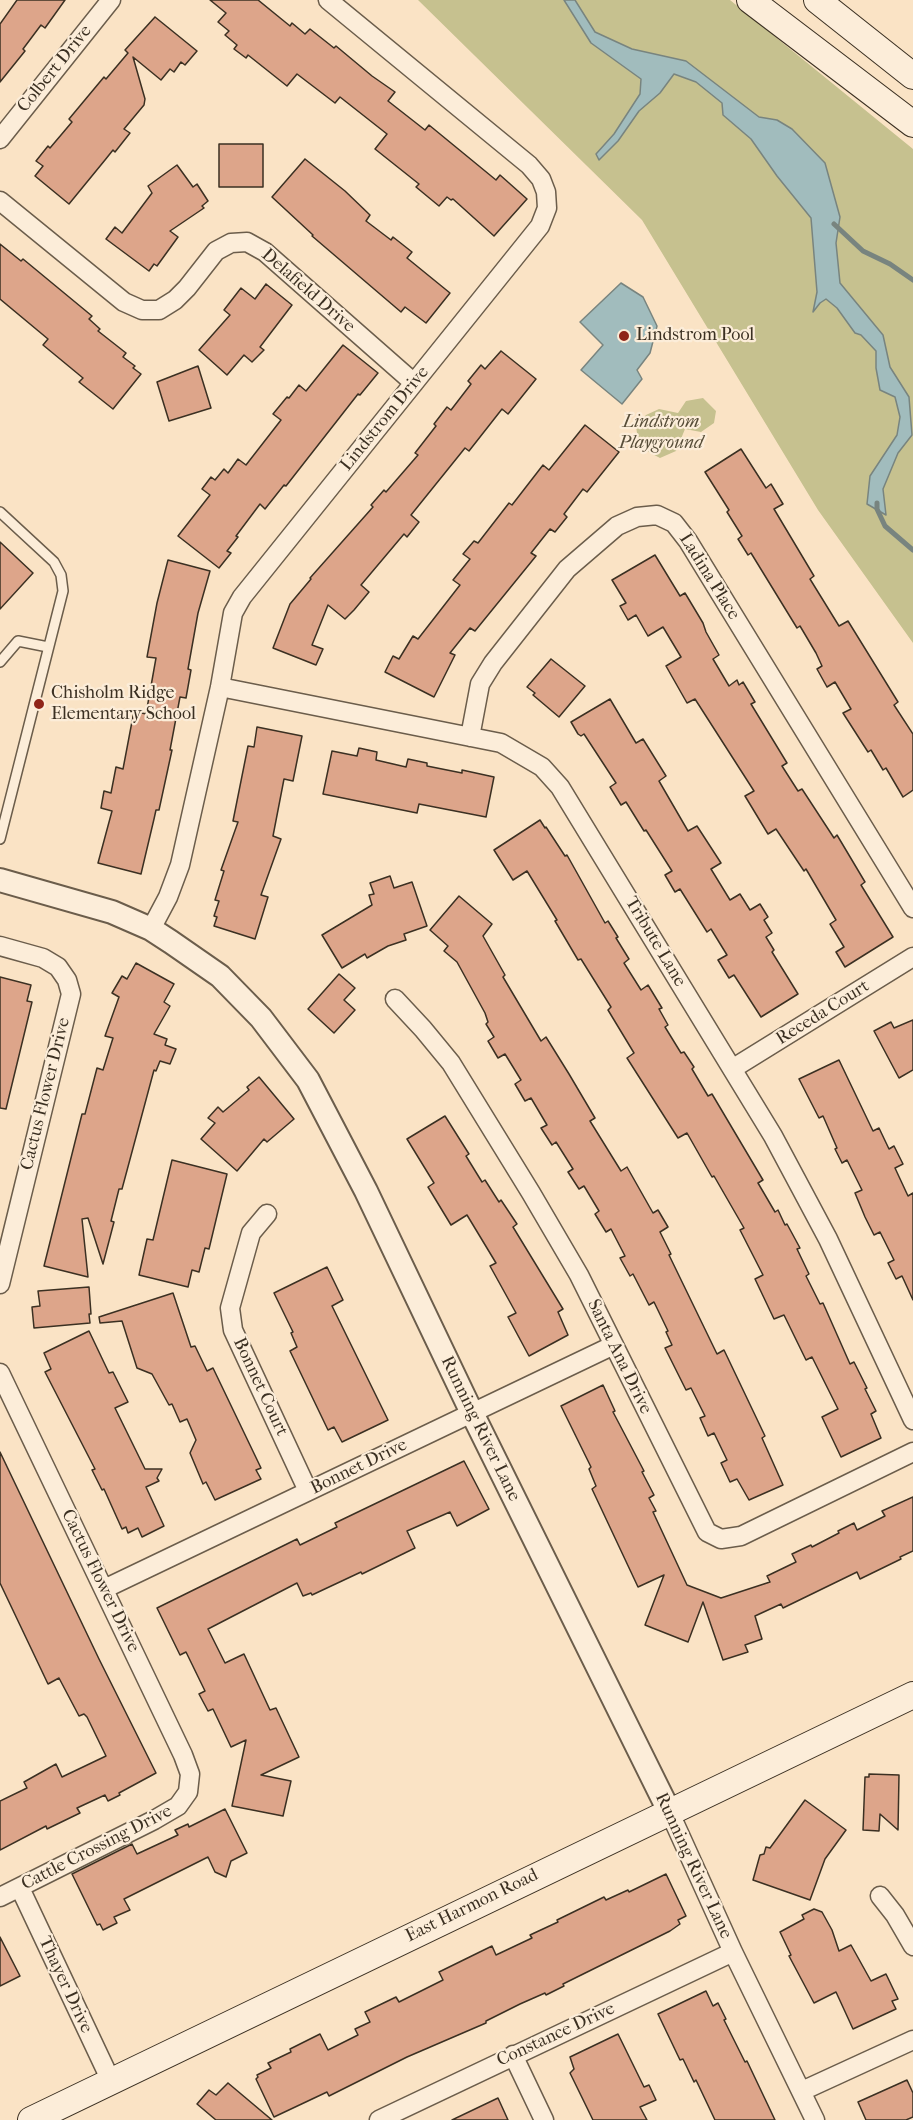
<!DOCTYPE html>
<html>
<head>
<meta charset="utf-8">
<style>
	body { margin:0 }
	canvas { display:block; background:#fae3c5 }
</style>
</head>
<body>
<canvas width="913" height="2120"></canvas>
<script>
const context = document.querySelector('canvas').getContext('2d');
context.lineJoin = 'round';
function fillPath(path, color) { context.fillStyle = color; context.fill(path, 'evenodd'); }
const shape = rows => new Path2D(rows.map(r => 'M' + r).join(''));
function trace(path, color, width, dash) { context.strokeStyle = color; context.lineWidth = width; context.lineCap = dash ? 'butt' : 'round'; context.setLineDash(dash || []); context.stroke(path); }
function label(font, color, halo, rows, align = 'center') {
  context.font = font + ' "IM FELL French Canon",serif'; context.lineWidth = 4.5; context.setLineDash([]); context.textBaseline = 'middle'; context.strokeStyle = halo; context.fillStyle = color; for (const [text, x, y, turn = 0] of rows) {
    context.save(); context.translate(x, y); context.rotate((+turn || 0) * Math.PI / 180); context.textAlign = isNaN(turn) ? turn : align; if (halo) context.strokeText(text, 0, 0); context.fillText(text, 0, 0); context.restore();
  }
}
fillPath(shape([
	[418,0,730,0,913,149,913,643,818,510,642,220],
	[703,398,716,411,714,423,701,432,685,429,676,451,660,458,639,447,636,426,646,415,659,409,678,413,686,401]
]), '#c6c18f');
const water = shape([
	[564,0,575,0,595,32,632,49,686,61,759,117,777,120,792,129,825,163,840,217,836,243,840,283,883,335,890,367,909,397,912,435,898,453,883,489,886,515,867,504,870,476,897,435,900,417,895,397,880,390,876,368,876,351,861,335,855,333,837,308,826,299,820,303,813,312,817,292,811,218,777,176,751,139,723,115,722,103,696,82,674,74,660,93,639,111,618,141,599,160,596,154,614,134,640,94,641,79,591,43,564,0],
	[621,283,643,297,657,326,650,353,637,370,642,379,622,404,581,370,603,345,580,322,621,283]
]);
fillPath(water, '#a1bcbd');
trace(water, '#78847f', 1.5);
trace(shape([
	[834,224,863,251,890,264,913,280],
	[877,503,877,509,885,526,913,550]
]), '#78847f', 5);
const building = shape([
	[17,0,65,0,45,28,41,25,23,49,25,51,0,82,0,24,17,0],
	[210,0,258,0,290,26,292,23,305,34,310,29,334,48,336,46,372,76,395,92,388,101,425,130,429,125,496,180,500,175,527,199,494,236,453,199,451,200,447,197,439,206,416,187,419,184,375,149,387,134,340,97,335,103,297,74,287,86,248,55,246,58,234,49,237,45,225,35,229,31,218,22,226,13,210,0],
	[155,17,197,51,185,65,181,62,174,72,170,69,161,80,133,57,145,99,144,105,124,129,130,133,115,152,113,150,105,160,69,204,35,176,43,166,36,161,48,146,50,148,72,122,69,119,104,77,106,79,128,53,125,50,155,17],
	[219,144,263,144,263,187,219,187,219,144],
	[305,159,345,191,370,215,366,221,391,240,393,237,412,252,407,258,450,293,426,323,405,307,401,312,312,236,313,235,272,197,305,159],
	[177,165,193,187,197,184,208,201,202,206,204,208,170,231,178,237,157,266,154,264,149,271,106,239,115,227,122,233,152,193,148,186,177,165],
	[0,244,21,261,23,259,92,316,89,319,100,329,98,331,126,353,123,357,135,366,133,368,141,374,113,409,79,382,83,378,43,345,48,339,0,299,0,244],
	[266,284,292,305,260,347,264,350,252,362,244,355,227,375,199,350,230,315,224,310,241,288,255,299,266,284],
	[343,345,378,373,360,395,358,394,286,486,284,485,265,509,260,504,236,536,238,537,227,551,231,553,219,568,178,536,210,495,202,489,211,477,215,480,224,469,228,473,238,459,246,465,281,420,273,414,287,397,289,398,299,385,306,391,343,345],
	[501,351,536,379,508,414,502,409,469,451,465,448,411,515,419,522,407,537,404,534,361,585,369,592,354,610,345,619,328,605,312,645,323,649,316,665,273,648,290,604,311,579,310,578,373,507,371,505,384,490,386,492,418,455,415,453,436,426,434,424,447,407,451,410,471,384,468,381,481,365,485,369,501,351],
	[198,366,211,408,169,421,157,382,198,366],
	[585,425,619,452,587,492,583,489,564,514,567,517,555,532,550,529,531,553,536,556,475,631,470,628,450,653,455,655,434,697,385,672,393,656,399,659,413,636,418,639,460,585,453,580,470,559,463,554,474,541,478,543,509,503,512,505,543,465,549,470,585,425],
	[741,449,766,488,771,484,783,504,774,509,814,576,810,579,839,626,848,621,898,702,894,705,913,734,913,790,903,797,886,768,883,770,871,750,868,752,843,713,851,709,835,682,827,687,817,669,822,666,816,653,800,626,797,628,751,553,748,555,738,539,742,536,727,512,729,510,705,472,741,449],
	[0,542,33,573,0,609,0,542],
	[655,555,680,596,685,593,703,623,706,632,719,655,713,659,729,686,737,680,739,685,743,682,755,702,751,704,787,763,782,766,798,791,802,789,834,838,837,835,865,882,861,885,893,937,845,967,836,952,844,947,830,924,836,920,806,869,804,871,776,829,768,834,745,796,754,791,695,699,687,703,666,666,681,657,663,627,648,636,636,615,628,620,620,606,626,603,612,580,655,555],
	[168,560,210,571,198,613,188,669,191,670,186,698,180,697,170,750,172,750,159,810,156,810,154,819,141,874,98,863,112,811,101,808,104,791,111,793,116,767,123,769,134,711,146,714,156,658,147,657,157,603,168,560],
	[551,659,585,686,559,717,533,695,535,693,527,687,551,659],
	[610,699,636,743,643,739,666,776,659,781,688,831,697,826,721,863,711,869,730,900,740,894,750,910,760,904,768,917,764,920,772,933,766,937,774,950,772,952,798,994,761,1017,734,975,729,978,718,960,727,955,711,929,707,932,680,889,675,892,665,875,672,871,646,830,644,831,626,802,621,805,610,787,616,783,584,734,581,736,578,734,571,722,610,699],
	[257,727,302,736,293,781,284,779,273,836,281,839,261,895,268,897,255,939,214,926,217,917,214,916,219,901,215,900,224,871,221,870,238,822,233,821,248,746,254,747,257,727],
	[359,748,377,752,376,760,406,767,408,759,427,763,427,766,462,773,462,770,494,777,486,817,419,804,417,813,323,794,332,751,357,756,359,748],
	[540,820,545,828,546,827,565,856,567,855,605,923,608,921,618,937,616,938,629,959,624,963,641,990,648,985,662,1008,659,1009,668,1025,665,1027,681,1053,684,1052,694,1067,692,1069,708,1096,712,1094,763,1180,758,1183,775,1212,778,1210,785,1225,787,1224,800,1248,797,1249,809,1274,806,1276,820,1304,823,1303,850,1364,854,1362,867,1388,865,1389,876,1411,871,1414,881,1438,841,1457,822,1417,838,1409,812,1357,806,1360,784,1315,774,1319,755,1279,763,1275,740,1230,744,1228,714,1176,712,1177,687,1133,678,1138,627,1058,634,1053,608,1010,611,1007,581,959,578,960,555,921,557,920,527,871,513,880,494,850,540,820],
	[390,876,394,888,412,882,427,926,404,934,406,940,388,946,367,958,365,954,342,968,322,935,372,905,369,895,374,894,370,883,390,876],
	[459,896,492,924,483,936,505,975,503,977,541,1041,546,1037,569,1074,595,1118,590,1121,621,1171,627,1167,653,1213,658,1210,668,1227,660,1232,671,1254,669,1255,717,1354,724,1350,765,1436,762,1438,783,1485,749,1500,737,1479,730,1482,721,1463,727,1460,714,1433,708,1436,700,1418,705,1416,691,1388,686,1390,665,1348,672,1345,666,1332,668,1331,654,1302,649,1305,633,1274,630,1276,620,1258,625,1256,611,1229,606,1232,595,1214,599,1211,584,1186,579,1189,568,1172,573,1169,556,1142,552,1145,541,1128,547,1125,531,1098,525,1101,515,1084,521,1080,505,1054,498,1058,488,1041,494,1037,486,1024,488,1022,485,1013,457,962,444,951,448,946,430,930,459,896],
	[136,963,174,984,164,1002,170,1006,154,1034,167,1039,165,1045,176,1049,170,1064,160,1061,156,1071,154,1070,122,1189,119,1189,111,1221,114,1222,103,1264,88,1218,82,1219,88,1277,44,1266,82,1114,85,1114,97,1068,103,1070,113,1038,105,1036,119,997,112,993,122,976,127,979,136,963],
	[339,974,355,988,344,1000,355,1010,334,1033,308,1009,339,974],
	[0,977,31,985,27,1001,32,1002,6,1109,0,1108,0,977],
	[913,1020,913,1070,899,1078,874,1031,891,1022,894,1028,913,1020],
	[839,1060,873,1131,879,1128,889,1149,894,1146,903,1164,895,1168,908,1196,913,1193,913,1300,902,1276,896,1279,888,1263,894,1260,880,1232,874,1235,865,1217,855,1193,862,1190,847,1160,842,1163,835,1149,837,1148,823,1116,819,1118,799,1079,839,1060],
	[259,1077,294,1119,267,1142,264,1139,237,1171,201,1139,215,1123,208,1118,218,1107,223,1112,249,1090,247,1087,259,1077],
	[445,1116,469,1154,466,1156,482,1182,485,1180,499,1202,501,1200,517,1224,513,1227,563,1309,558,1312,568,1335,529,1356,508,1317,516,1313,490,1266,496,1263,467,1215,451,1225,428,1187,434,1183,407,1139,445,1116],
	[172,1160,227,1174,209,1249,205,1248,199,1272,192,1270,188,1287,139,1275,147,1239,153,1240,172,1160],
	[327,1267,343,1300,332,1306,388,1420,342,1442,334,1427,328,1430,290,1351,297,1347,291,1333,293,1332,274,1293,327,1267],
	[89,1287,91,1314,89,1314,90,1323,34,1328,32,1307,40,1306,38,1291,89,1287],
	[173,1293,191,1347,195,1346,207,1371,213,1368,261,1468,256,1470,261,1479,215,1500,206,1482,203,1484,190,1453,196,1440,187,1419,180,1422,172,1404,169,1405,152,1374,137,1368,122,1321,100,1323,99,1317,173,1293],
	[89,1331,109,1373,113,1372,128,1402,115,1408,145,1469,162,1469,157,1478,159,1481,146,1487,164,1526,142,1537,138,1528,128,1533,126,1527,122,1529,104,1489,102,1490,92,1470,95,1469,45,1372,51,1369,44,1353,89,1331],
	[603,1385,615,1411,613,1412,644,1471,642,1472,654,1495,649,1498,656,1511,653,1512,687,1585,721,1598,770,1582,767,1576,796,1562,792,1554,811,1545,812,1547,839,1533,838,1531,854,1523,857,1530,885,1516,882,1511,913,1497,913,1551,900,1557,901,1559,860,1579,857,1572,783,1608,781,1604,755,1616,762,1639,745,1645,748,1652,723,1660,703,1602,688,1642,645,1625,664,1575,638,1587,592,1489,596,1486,589,1469,591,1467,561,1406,603,1385],
	[0,1452,99,1659,156,1773,119,1793,120,1795,108,1801,105,1795,77,1808,80,1813,47,1829,46,1826,0,1850,0,1801,27,1788,24,1782,56,1764,62,1777,106,1756,87,1717,84,1714,79,1716,59,1678,48,1684,0,1583,0,1452],
	[464,1461,489,1509,457,1526,450,1512,407,1531,415,1548,362,1574,361,1572,312,1595,311,1593,303,1596,297,1583,208,1629,225,1663,244,1654,270,1710,276,1708,299,1757,261,1775,291,1781,283,1816,232,1806,246,1740,231,1747,213,1709,208,1711,199,1694,205,1691,186,1652,180,1655,157,1608,297,1539,300,1545,337,1527,335,1523,464,1461],
	[869,1774,899,1775,898,1830,880,1814,879,1831,863,1830,865,1777,869,1777,869,1774],
	[805,1800,846,1830,825,1859,810,1900,753,1880,760,1855,764,1854,766,1847,770,1848,805,1800],
	[225,1809,247,1853,231,1861,226,1877,215,1872,208,1857,124,1899,130,1910,114,1917,117,1923,103,1930,100,1924,97,1925,72,1874,132,1844,137,1854,178,1835,175,1830,188,1824,189,1827,225,1809],
	[666,1874,686,1916,678,1920,680,1924,670,1931,563,1984,564,1986,546,1995,545,1993,520,2004,486,2021,486,2023,407,2057,329,2096,327,2092,274,2117,256,2079,258,2077,257,2075,271,2068,268,2063,291,2052,290,2049,320,2034,328,2050,358,2035,355,2029,370,2022,365,2012,396,1997,399,2002,443,1980,439,1972,492,1946,496,1955,532,1938,530,1935,558,1922,557,1920,604,1897,606,1900,628,1890,629,1892,666,1874],
	[814,1909,822,1912,832,1930,839,1951,851,1945,871,1981,886,1974,898,1999,892,2001,896,2009,853,2029,836,1992,814,2003,789,1956,791,1955,780,1932,804,1919,802,1915,814,1909],
	[0,1937,20,1976,0,1986,0,1937],
	[706,1991,713,2006,718,2003,726,2019,724,2020,745,2062,747,2061,775,2120,715,2120,696,2080,694,2082,683,2059,680,2060,658,2014,706,1991],
	[618,2034,644,2087,649,2085,656,2100,640,2107,647,2120,593,2120,570,2073,574,2069,570,2057,618,2034],
	[907,2080,913,2093,913,2117,906,2120,866,2120,858,2102,907,2080],
	[228,2083,272,2120,216,2120,197,2104,209,2090,216,2095,228,2083],
	[498,2098,508,2120,452,2120,498,2098]
]);
fillPath(building, '#dda58a');
trace(building, '#3b3022', 1.5);
const service = shape([
	[0,512,54,562,61,575,63,591,0,839],
	[0,662,18,641,48,647]
]);
const minor = shape([
	[0,139,111,0],
	[0,201,124,302,142,310,159,310,175,300,187,288,216,251,231,243,247,242,265,252,414,383],
	[220,687,501,743,542,767,560,787,773,1136,828,1239,913,1420],
	[470,737,480,684,493,663,567,569,617,526,637,517,657,515,674,523,688,541,913,908],
	[151,929,168,897,180,865,220,687,233,613,242,597,540,226,547,208,546,192,541,179,529,165,328,0],
	[0,946,43,958,58,967,67,980,71,994,0,1284],
	[395,999,423,1029,451,1063,531,1193,579,1275,707,1532,721,1539,741,1536,913,1452],
	[732,1069,913,957],
	[267,1214,251,1233,230,1308,233,1330,308,1491],
	[0,1373,183,1755,190,1774,188,1792,178,1806,154,1820,0,1897],
	[104,1589,614,1345],
	[669,1811,733,1952,815,2120],
	[20,1888,111,2081],
	[880,1896,895,1915,913,1946],
	[513,2055,544,2120],
	[802,2091,913,2040],
	[379,2120,733,1952]
]);
const tertiary = shape([
	[0,880,112,912,151,929,171,942,220,976,261,1018,308,1080,366,1191,472,1413,669,1811]
]);
const secondary = shape([
	[750,0,913,124],
	[817,0,913,76],
	[31,2120,913,1695]
]);
trace(service, '#6b5d4b', 12);
trace(minor, '#6b5d4b', 21);
trace(tertiary, '#6b5d4b', 26);
trace(secondary, '#3b3022', 28);
trace(service, '#fcedd9', 9);
trace(minor, '#fcedd9', 18);
trace(tertiary, '#fcedd9', 22);
trace(secondary, '#fcedd9', 26);
for (const [x, y, r, color] of [
	[624,336,6,"#8f2418"],
	[39,704,6,"#8f2418"]
]) { const dot = new Path2D(); dot.arc(x, y, r, 0, 2 * Math.PI); context.fillStyle = color; context.fill(dot); trace(dot, '#fcedd9', 2); }
label('18px', '#3b3022', '#fcedd9', [
	["Colbert Drive",55,69,-51],
	["Delafield Drive",308,291,41],
	["Lindstrom Drive",385,419,-51],
	["Ladina Place",709,577,58],
	["Tribute Lane",655,942,59],
	["Receda Court",823,1013,-32],
	["Cactus Flower Drive",46,1094,-76],
	["Santa Ana Drive",619,1357,64],
	["Bonnet Court",260,1387,65],
	["Running River Lane",480,1429,64],
	["Bonnet Drive",359,1467,-26],
	["Cactus Flower Drive",100,1581,64],
	["Cattle Crossing Drive",97,1848,-27],
	["Running River Lane",693,1866,65],
	["East Harmon Road",472,1906,-26],
	["Thayer Drive",65,1985,65],
	["Constance Drive",556,2035,-25]
]);
label('18px', '#3b3022', '#fcedd9', [
	["Lindstrom Pool",636,336],
	["Chisholm Ridge",51,694],
	["Elementary School",51,715]
], 'left');
label('italic 18px', '#574d38', '#fcedd9', [
	["Lindstrom",661,423],
	["Playground",661,444]
]);
</script>
</body>
</html>
